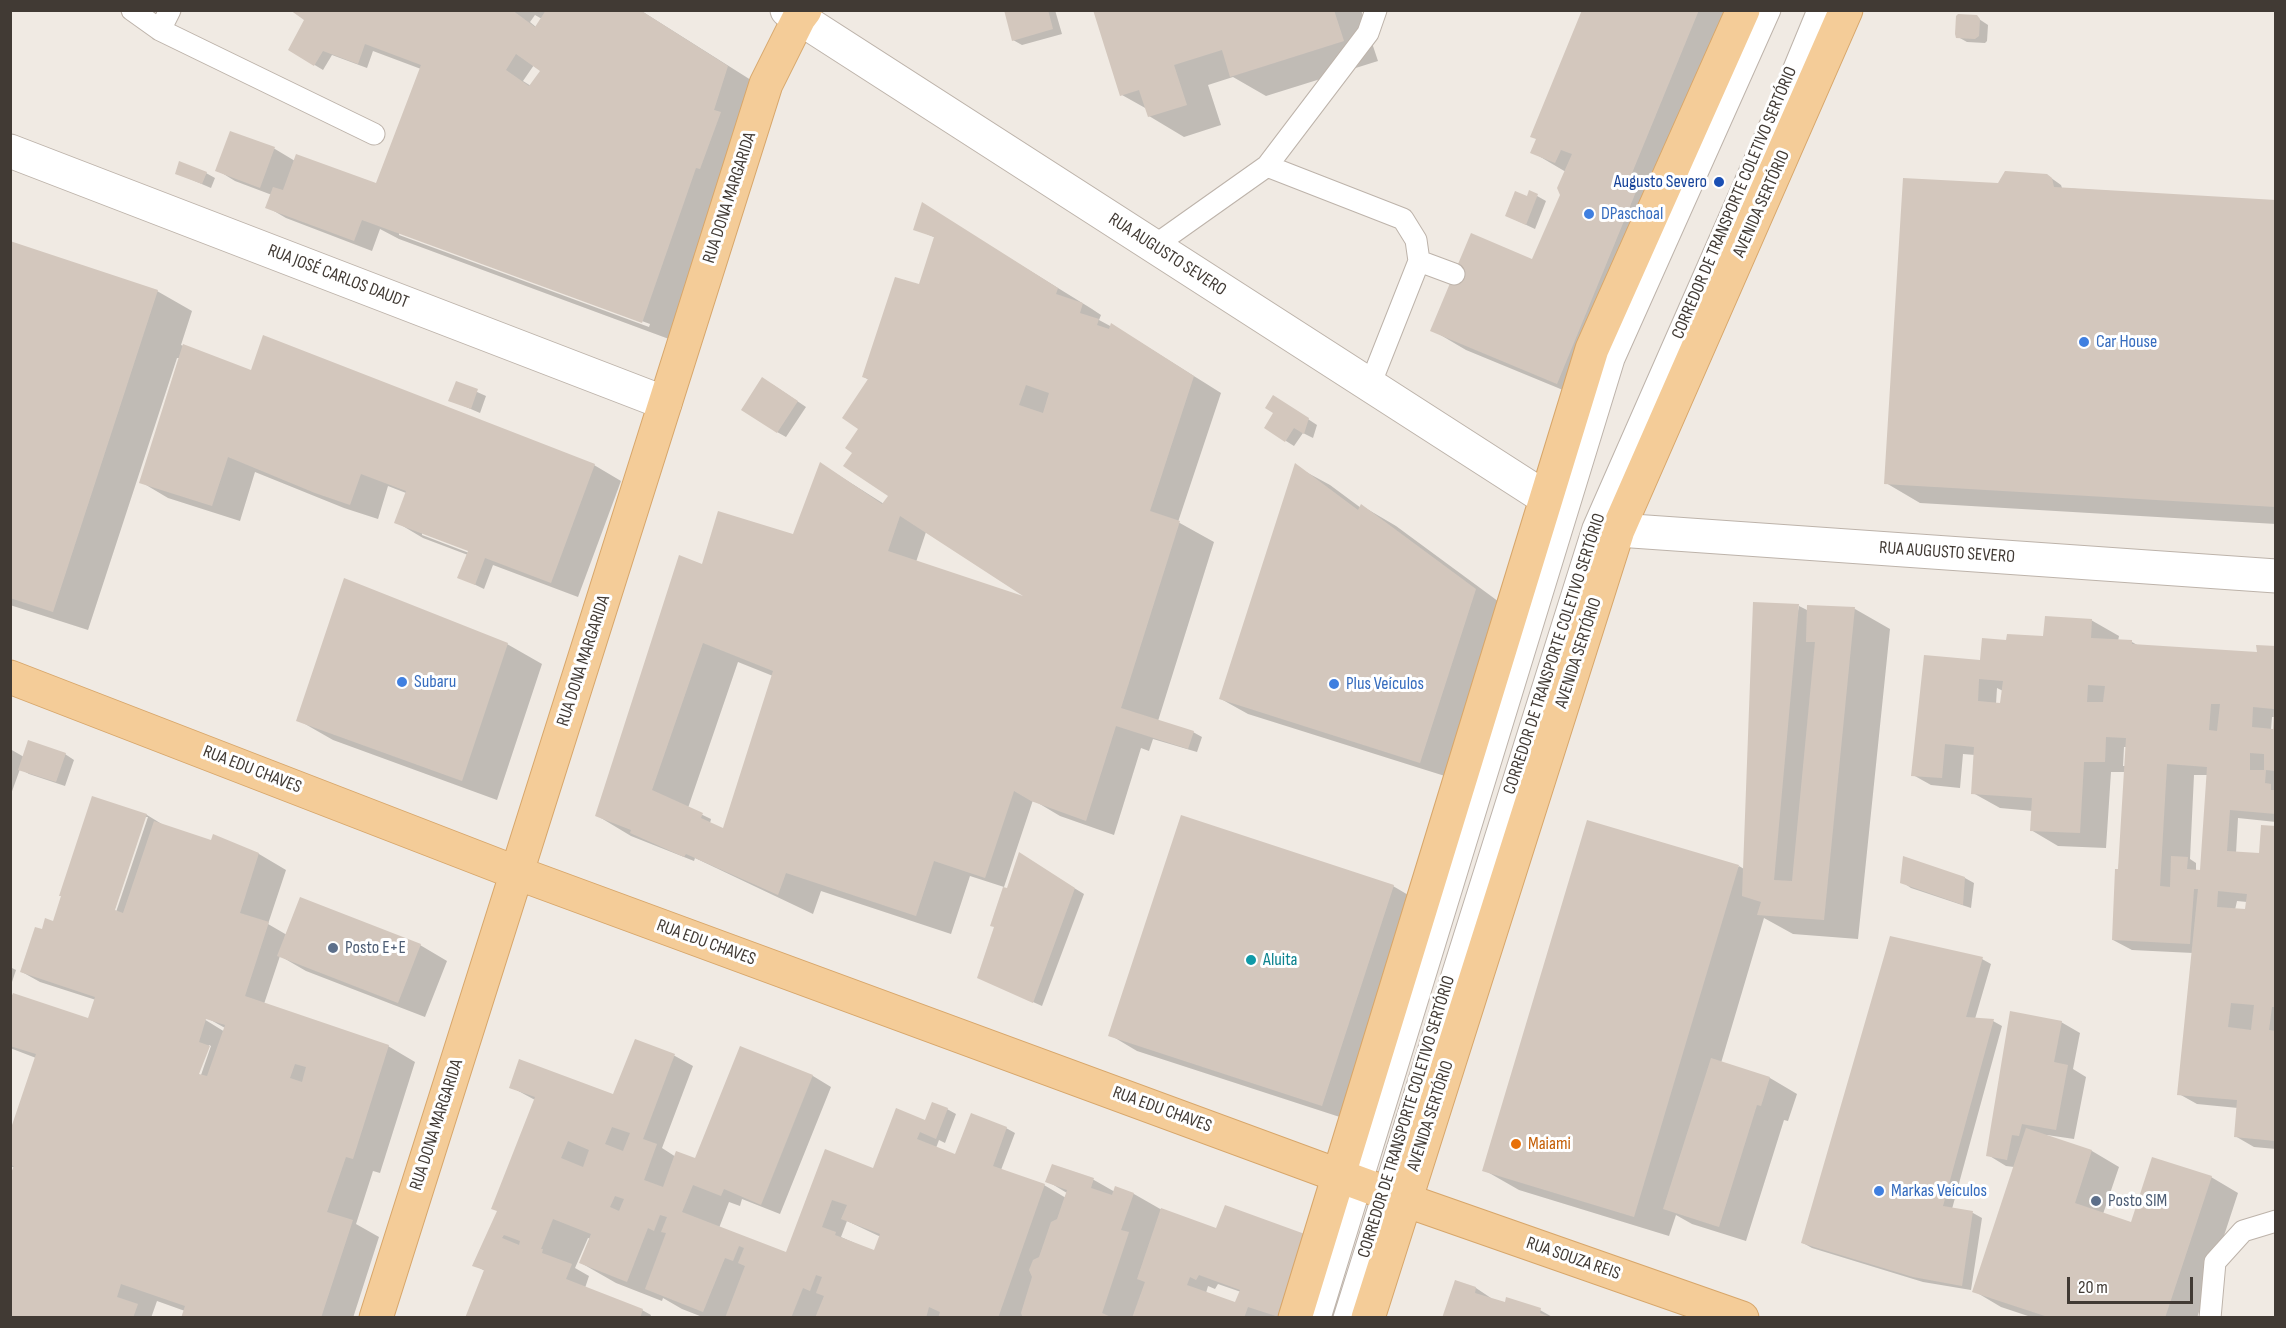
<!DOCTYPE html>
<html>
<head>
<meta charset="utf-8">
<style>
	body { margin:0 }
	#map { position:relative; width:2286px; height:1328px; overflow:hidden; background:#f0eae3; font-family:"Sofia Sans Condensed",sans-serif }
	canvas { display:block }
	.frame { position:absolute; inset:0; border:12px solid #413a34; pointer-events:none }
	.scale { position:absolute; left:2067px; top:1277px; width:126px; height:27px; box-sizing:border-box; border:3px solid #413a34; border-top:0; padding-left:8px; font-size:18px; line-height:21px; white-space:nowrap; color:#413a34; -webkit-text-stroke:4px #fff; paint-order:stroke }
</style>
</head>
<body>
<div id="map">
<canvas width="2286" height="1328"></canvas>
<div class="frame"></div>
<div class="scale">20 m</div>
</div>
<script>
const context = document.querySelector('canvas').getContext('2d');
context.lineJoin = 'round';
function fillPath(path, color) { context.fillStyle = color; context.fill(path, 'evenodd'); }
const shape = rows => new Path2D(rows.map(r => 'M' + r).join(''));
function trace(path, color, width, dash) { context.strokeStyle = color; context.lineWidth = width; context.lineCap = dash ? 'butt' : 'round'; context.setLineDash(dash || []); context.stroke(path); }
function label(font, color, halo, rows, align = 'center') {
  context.font = font + ' "Sofia Sans Condensed",sans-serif'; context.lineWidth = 6; context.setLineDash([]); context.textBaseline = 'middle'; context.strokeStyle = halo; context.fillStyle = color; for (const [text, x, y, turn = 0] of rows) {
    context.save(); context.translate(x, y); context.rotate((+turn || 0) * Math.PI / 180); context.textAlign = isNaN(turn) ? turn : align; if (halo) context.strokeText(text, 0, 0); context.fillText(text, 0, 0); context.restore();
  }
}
fillPath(shape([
	[292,10,640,10,762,87,677,342,399,239,380,229,372,251,286,218,267,207,272,195,235,181,217,170,231,133,275,149,295,161,377,186,421,69,373,51,367,68,332,55,323,70,290,50,306,19],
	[535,15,542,19,536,27,530,22],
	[534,65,542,70,531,86,523,81],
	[399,232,650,324,649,327,399,235],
	[1005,10,1055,10,1062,34,1022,45,1013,40],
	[1095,10,1361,10,1378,61,1266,96,1233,77,1208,85,1221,125,1184,137,1149,116,1147,109,1122,95],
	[1584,10,1742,10,1592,402,1466,350,1432,330,1533,261,1561,195,1566,172,1532,152],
	[1976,17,1988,25,1987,41,1985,43,1967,42,1958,37],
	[176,173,206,173,215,178,211,188],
	[2047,175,2061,185,2062,188,2276,201,2276,524,1920,503,1886,483,2001,185],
	[1530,192,1546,201,1535,229,1507,216,1528,198],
	[951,222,1092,309,1101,315,1099,320,1138,341,1221,393,1178,522,1214,542,1158,721,1193,732,1202,737,1197,752,1153,739,1149,751,1141,748,1114,835,1060,816,1033,800,1004,887,970,876,951,934,821,891,813,914,695,858,694,861,631,836,596,815,711,570,793,536,821,464,884,504,890,495,854,453,869,380,864,377,920,287,936,238,915,229],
	[926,532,1030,599,916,562],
	[738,662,773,676,724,830,710,823,711,819,688,808],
	[10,243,157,291,192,311,181,345,252,372,594,465,621,481,578,597,493,565,484,589,459,577,468,555,423,538,396,522,406,493,388,486,378,519,344,508,255,472,240,521,168,498,141,482,180,358,177,358,88,630,10,605],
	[422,532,469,550,469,553,422,535],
	[457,383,486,396,480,413,450,400],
	[772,384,806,407,786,437,777,432],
	[1282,402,1317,425,1313,438,1303,433,1294,446,1286,441],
	[1295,466,1330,485,1361,508,1362,506,1396,526,1510,610,1448,777,1248,714,1221,699],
	[1799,606,1809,611,1809,606,1855,609,1890,629,1858,939,1793,934,1764,918,1721,1063,1770,1078,1797,1094,1788,1121,1784,1120,1746,1241,1692,1224,1676,1215,1669,1236,1519,1190,1484,1170,1739,866,1744,869],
	[2091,620,2119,636,2118,641,2132,642,2139,646,2258,653,2276,648,2276,822,2238,818,2236,853,2260,855,2276,827,2276,1149,2254,1147,2235,1136,2238,1108,2197,1104,2179,1094,2193,953,2132,950,2113,940,2126,772,2111,772,2106,848,2058,846,2031,830,2033,811,2000,808,1973,793,1975,755,1963,754,1960,788,1931,785,1913,775,1980,662,2008,641,2045,638],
	[1997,688,2003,691,2002,705,1996,704],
	[2272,717,2275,717,2274,730,2271,730],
	[2124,747,2127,747,2126,766,2123,766],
	[2194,775,2208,775,2201,873,2196,871,2196,863,2190,859],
	[2237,901,2247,902,2246,911,2235,910],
	[507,644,542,664,497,800,333,740,298,720],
	[10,749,24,757,65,754,74,760,65,786,29,774,20,769,10,797],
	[93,798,147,815,165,826,212,842,214,836,259,854,286,870,268,924,287,935,301,899,420,945,447,961,425,1017,306,971,280,956,264,1004,388,1046,415,1062,380,1173,373,1171,356,1224,379,1237,353,1318,183,1318,185,1311,157,1301,151,1318,10,1318,10,1177,15,1168,10,1166,10,1135,36,1058,10,1048,10,1005,14,995,89,1020,96,1000,40,982,22,972,36,929,43,931,46,920,54,923,63,896,61,895],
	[145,817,148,817,114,918,112,917],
	[200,1014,225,1028,225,1032,199,1016],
	[209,1045,211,1046,201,1075,197,1075],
	[1020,855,1084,894,1042,1006,988,982,996,927],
	[1965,878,1974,883,1971,908,1911,888,1902,882],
	[1393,886,1420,902,1349,1120,1137,1051,1110,1035],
	[1982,959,1991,964,1975,1019,1993,1021,2002,1026,1952,1209,1973,1213,1982,1218,1971,1290,1923,1282,1812,1248,1803,1243],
	[10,967,16,970,10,988],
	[2061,1022,2080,1033,2073,1069,2086,1077,2074,1139,2047,1135,2047,1136,2092,1151,2119,1167,2103,1214,2132,1224,2211,1177,2238,1193,2197,1318,2034,1318,2001,1307,1974,1291,2014,1167,2006,1166,1988,1155],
	[636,1041,675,1056,693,1066,662,1148,676,1157,703,1163,741,1048,813,1076,831,1087,780,1214,742,1199,740,1206,729,1202,719,1228,793,1256,826,1151,874,1170,926,1122,947,1109,956,1114,945,1143,939,1140,936,1148,955,1155,1006,1128,1015,1133,1001,1170,1044,1185,1066,1198,1067,1193,1047,1181,1053,1166,1094,1180,1115,1192,1134,1194,1162,1210,1303,1318,705,1318,682,1309,663,1298,662,1301,616,1283,581,1263,591,1239,588,1238,575,1268,589,1276,585,1288,642,1310,651,1315,650,1318,467,1318,485,1271,474,1265,497,1233,535,1100,511,1087,614,1096],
	[847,1221,881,1237,875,1252,841,1237],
	[1218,1284,1241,1292,1236,1304,1206,1293,1208,1286,1215,1289],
	[1456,1282,1476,1288,1494,1300,1540,1310,1554,1318,1444,1318]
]), '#0003');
fillPath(shape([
	[290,10,512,10,535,27,546,10,640,10,728,66,714,110,721,112,700,169,696,168,642,323,362,220,354,241,265,208,273,187,283,190,296,154,376,183,421,65,365,44,358,64,323,51,314,66,288,50,304,20],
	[516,54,540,71,529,86,506,70],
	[1004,10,1048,10,1053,29,1012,41],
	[1093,10,1334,10,1344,41,1230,77,1222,50,1174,65,1187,105,1148,117,1139,90,1120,96],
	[1582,10,1699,10,1630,178,1640,182,1557,384,1430,331,1471,233,1532,259,1560,195,1557,188,1572,154,1561,150,1555,163,1530,153,1536,139,1530,137],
	[1958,14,1977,15,1980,19,1979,36,1975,39,1956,38,1955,34,1956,16],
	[230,131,275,147,260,188,215,171],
	[179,161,207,172,202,184,175,174],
	[2005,171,2047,174,2052,178,2054,187,2276,200,2276,507,1884,484,1903,178,1998,183],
	[1529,190,1538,194,1526,225,1505,216,1515,191,1527,196],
	[922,202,1058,288,1056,294,1083,303,1080,313,1099,319,1097,325,1109,329,1111,323,1194,376,1150,511,1180,521,1121,708,1194,731,1188,749,1116,726,1086,821,1031,801,1014,791,985,878,934,861,916,916,786,873,778,895,686,854,684,857,630,833,631,830,595,816,679,555,702,564,718,511,793,534,820,462,882,504,888,496,843,466,852,453,845,448,858,429,842,418,868,379,862,377,895,277,919,284,934,237,913,230],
	[1026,385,1049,393,1043,413,1019,405],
	[900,516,1023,596,888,551],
	[703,643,773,671,723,828,701,818,703,813,652,790],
	[10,241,158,290,53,612,10,598],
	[263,335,595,464,551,583,485,558,475,585,457,578,468,551,394,523,406,491,361,474,350,505,315,493,228,457,212,506,139,483,183,344,251,370],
	[762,377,798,401,777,433,741,410],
	[456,381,478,389,471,409,448,401],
	[1273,395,1309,418,1304,434,1294,428,1285,442,1264,428,1273,413,1265,408],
	[1295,463,1358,510,1361,504,1476,589,1420,763,1219,699],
	[344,578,508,643,462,781,296,721],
	[1753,602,1799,604,1774,880,1792,881,1815,642,1806,642,1807,605,1855,607,1824,920,1757,915,1761,902,1742,896],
	[2045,616,2092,619,2091,638,2132,640,2132,644,2257,652,2256,645,2276,646,2276,771,2266,770,2265,783,2271,784,2271,790,2276,790,2276,814,2230,810,2227,851,2259,853,2261,825,2276,826,2276,1007,2272,1007,2269,1030,2276,1031,2276,1141,2234,1137,2237,1100,2177,1095,2198,889,2194,889,2190,944,2112,940,2115,869,2118,869,2126,738,2106,737,2105,762,2084,762,2080,833,2030,831,2032,798,1971,794,1974,747,1945,744,1942,778,1911,776,1924,655,1980,660,1982,638,2006,640,2007,634,2043,636],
	[1979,679,2003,681,2000,703,1978,701],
	[2088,685,2105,686,2103,702,2087,702],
	[2211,704,2220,704,2217,731,2209,730],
	[2253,707,2274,709,2273,729,2252,727],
	[2250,753,2264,754,2264,770,2250,770],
	[2167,764,2207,767,2200,870,2187,869,2188,857,2171,856,2170,887,2160,886],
	[2218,891,2247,894,2245,909,2217,907],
	[2231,1003,2254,1005,2251,1030,2228,1027],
	[28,740,66,753,56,782,18,770],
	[92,796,147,814,115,910,123,913,154,821,211,840,213,834,259,853,240,913,269,922,245,996,389,1045,353,1159,346,1157,327,1212,353,1220,321,1318,181,1318,185,1306,121,1284,117,1297,138,1304,133,1318,10,1318,10,1175,14,1166,10,1165,10,1131,36,1054,10,1046,10,1000,13,993,88,1018,95,997,20,972,35,927,42,929,45,918,53,921,61,896,59,896],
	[206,1019,225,1025,207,1076,199,1074,210,1046,199,1042],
	[295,1064,306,1067,302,1082,290,1078],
	[1181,815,1394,885,1322,1106,1108,1036],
	[1587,820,1739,865,1634,1217,1482,1171],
	[1019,852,1075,888,1033,1003,977,978,994,927,990,926,1003,887,1007,888],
	[1903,856,1965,877,1963,905,1900,883],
	[300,897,421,944,398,1003,277,956],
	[1890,936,1983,957,1966,1017,1994,1019,1943,1206,1973,1211,1962,1286,1913,1277,1801,1243],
	[2010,1011,2062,1021,2054,1062,2068,1065,2056,1130,2022,1124,2019,1136,2012,1135,2007,1160,1986,1156],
	[635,1039,675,1054,643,1139,657,1144,644,1180,663,1187,676,1151,695,1158,740,1046,813,1075,761,1205,724,1189,721,1196,693,1185,682,1212,786,1252,825,1149,873,1168,896,1108,925,1120,932,1102,948,1108,936,1139,920,1132,917,1139,955,1154,971,1113,1007,1127,993,1166,1045,1184,998,1318,938,1318,940,1312,929,1307,926,1318,815,1318,824,1296,816,1293,822,1277,816,1275,810,1291,803,1288,791,1318,725,1318,745,1266,738,1263,744,1248,739,1246,733,1261,725,1258,703,1312,645,1289,666,1233,661,1232,667,1217,660,1215,654,1231,648,1228,627,1282,579,1263,591,1234,553,1219,541,1249,543,1249,542,1253,572,1264,566,1279,643,1309,640,1318,465,1318,484,1270,472,1266,497,1211,491,1209,535,1097,509,1088,519,1059,613,1094],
	[612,1127,630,1133,623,1151,605,1144],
	[568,1141,589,1150,583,1167,561,1158],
	[615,1196,624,1199,619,1211,610,1207],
	[832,1200,847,1205,841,1219,880,1234,874,1250,835,1235,836,1232,822,1227],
	[504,1235,520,1241,519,1245,502,1238],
	[1711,1058,1770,1077,1761,1106,1757,1105,1719,1227,1663,1209],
	[2026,1128,2092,1150,2075,1203,2131,1222,2152,1157,2212,1176,2165,1318,2051,1318,1972,1292],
	[1052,1164,1094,1178,1091,1188,1112,1195,1115,1186,1134,1193,1121,1230,1129,1232,1102,1313,1113,1318,1023,1318,1021,1313,1032,1277,1029,1270,1033,1260,1039,1257,1051,1222,1057,1219,1067,1190,1045,1182],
	[1225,1205,1313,1237,1282,1318,1248,1307,1244,1318,1132,1318,1145,1282,1137,1279,1161,1208,1216,1228],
	[1199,1275,1240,1290,1235,1302,1187,1285,1190,1277,1196,1280],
	[1455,1280,1476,1287,1475,1293,1505,1302,1506,1297,1541,1308,1540,1313,1553,1318,1442,1318]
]), '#d3c7bd');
const lane = shape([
	[132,10,160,30],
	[170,10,160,30,374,134],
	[1267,166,1403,219,1416,240,1419,261,1370,385],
	[1154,246,1267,166,1368,33,1376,10],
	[1419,261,1454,274],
	[1320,1318,1614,359,1770,10],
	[1344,1318,1593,528,1778,107,1818,10],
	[2210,1318,2215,1262,2243,1231,2276,1221]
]);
const street = shape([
	[787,10,1547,499],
	[10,151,665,403],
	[1618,530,2276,576]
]);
const primary = shape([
	[10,677,517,873,1405,1200,1742,1318],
	[376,1318,766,84,799,18,805,10],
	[1295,1318,1592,349,1743,10],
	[1368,1318,1618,530,1846,10]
]);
trace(lane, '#bdb3aa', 23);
trace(street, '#bdb3aa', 35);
trace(primary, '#d7a66a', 35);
trace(lane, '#fff', 21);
trace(street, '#fff', 33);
trace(primary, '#f4cc98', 33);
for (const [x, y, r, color] of [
	[1719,182,6,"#1a4fb4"],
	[1589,214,6,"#3f7fe0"],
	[2084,342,6,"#3f7fe0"],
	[402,682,6,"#3f7fe0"],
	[1334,684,6,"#3f7fe0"],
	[333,948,6,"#5c6f8a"],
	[1251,960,6,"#0f9aa8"],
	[1516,1144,6,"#e8710a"],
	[1879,1191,6,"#3f7fe0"],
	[2096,1201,6,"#5c6f8a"]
]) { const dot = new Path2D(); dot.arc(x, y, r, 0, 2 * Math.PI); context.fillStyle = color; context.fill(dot); trace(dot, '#fff', 2); }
label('18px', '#164399', '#fff', [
	["Augusto Severo",1707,182]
], 'right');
label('18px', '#413a34', '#fff', [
	["RUA DONA MARGARIDA",730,198,-72],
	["CORREDOR DE TRANSPORTE COLETIVO SERTÓRIO",1735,203,-67],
	["AVENIDA SERTÓRIO",1762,204,-66],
	["RUA AUGUSTO SEVERO",1167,255,33],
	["RUA JOSÉ CARLOS DAUDT",338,277,21],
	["RUA AUGUSTO SEVERO",1947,553,4],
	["AVENIDA SERTÓRIO",1579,653,-72],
	["CORREDOR DE TRANSPORTE COLETIVO SERTÓRIO",1555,654,-72],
	["RUA DONA MARGARIDA",584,661,-72],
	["RUA EDU CHAVES",252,770,21],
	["RUA EDU CHAVES",706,943,20],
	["RUA EDU CHAVES",1162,1110,20],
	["AVENIDA SERTÓRIO",1431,1116,-72],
	["CORREDOR DE TRANSPORTE COLETIVO SERTÓRIO",1407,1117,-73],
	["RUA DONA MARGARIDA",437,1125,-72],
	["RUA SOUZA REIS",1573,1259,19]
]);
label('18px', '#366cbe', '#fff', [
	["DPaschoal",1601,214],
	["Car House",2096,342],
	["Subaru",414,682],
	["Plus Veículos",1346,684],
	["Markas Veículos",1891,1191]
], 'left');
label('18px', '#4e5e75', '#fff', [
	["Posto E+E",345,948],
	["Posto SIM",2108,1201]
], 'left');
label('18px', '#0d838f', '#fff', [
	["Aluita",1263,960]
], 'left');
label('18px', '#c56008', '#fff', [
	["Maiami",1528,1144]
], 'left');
</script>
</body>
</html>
